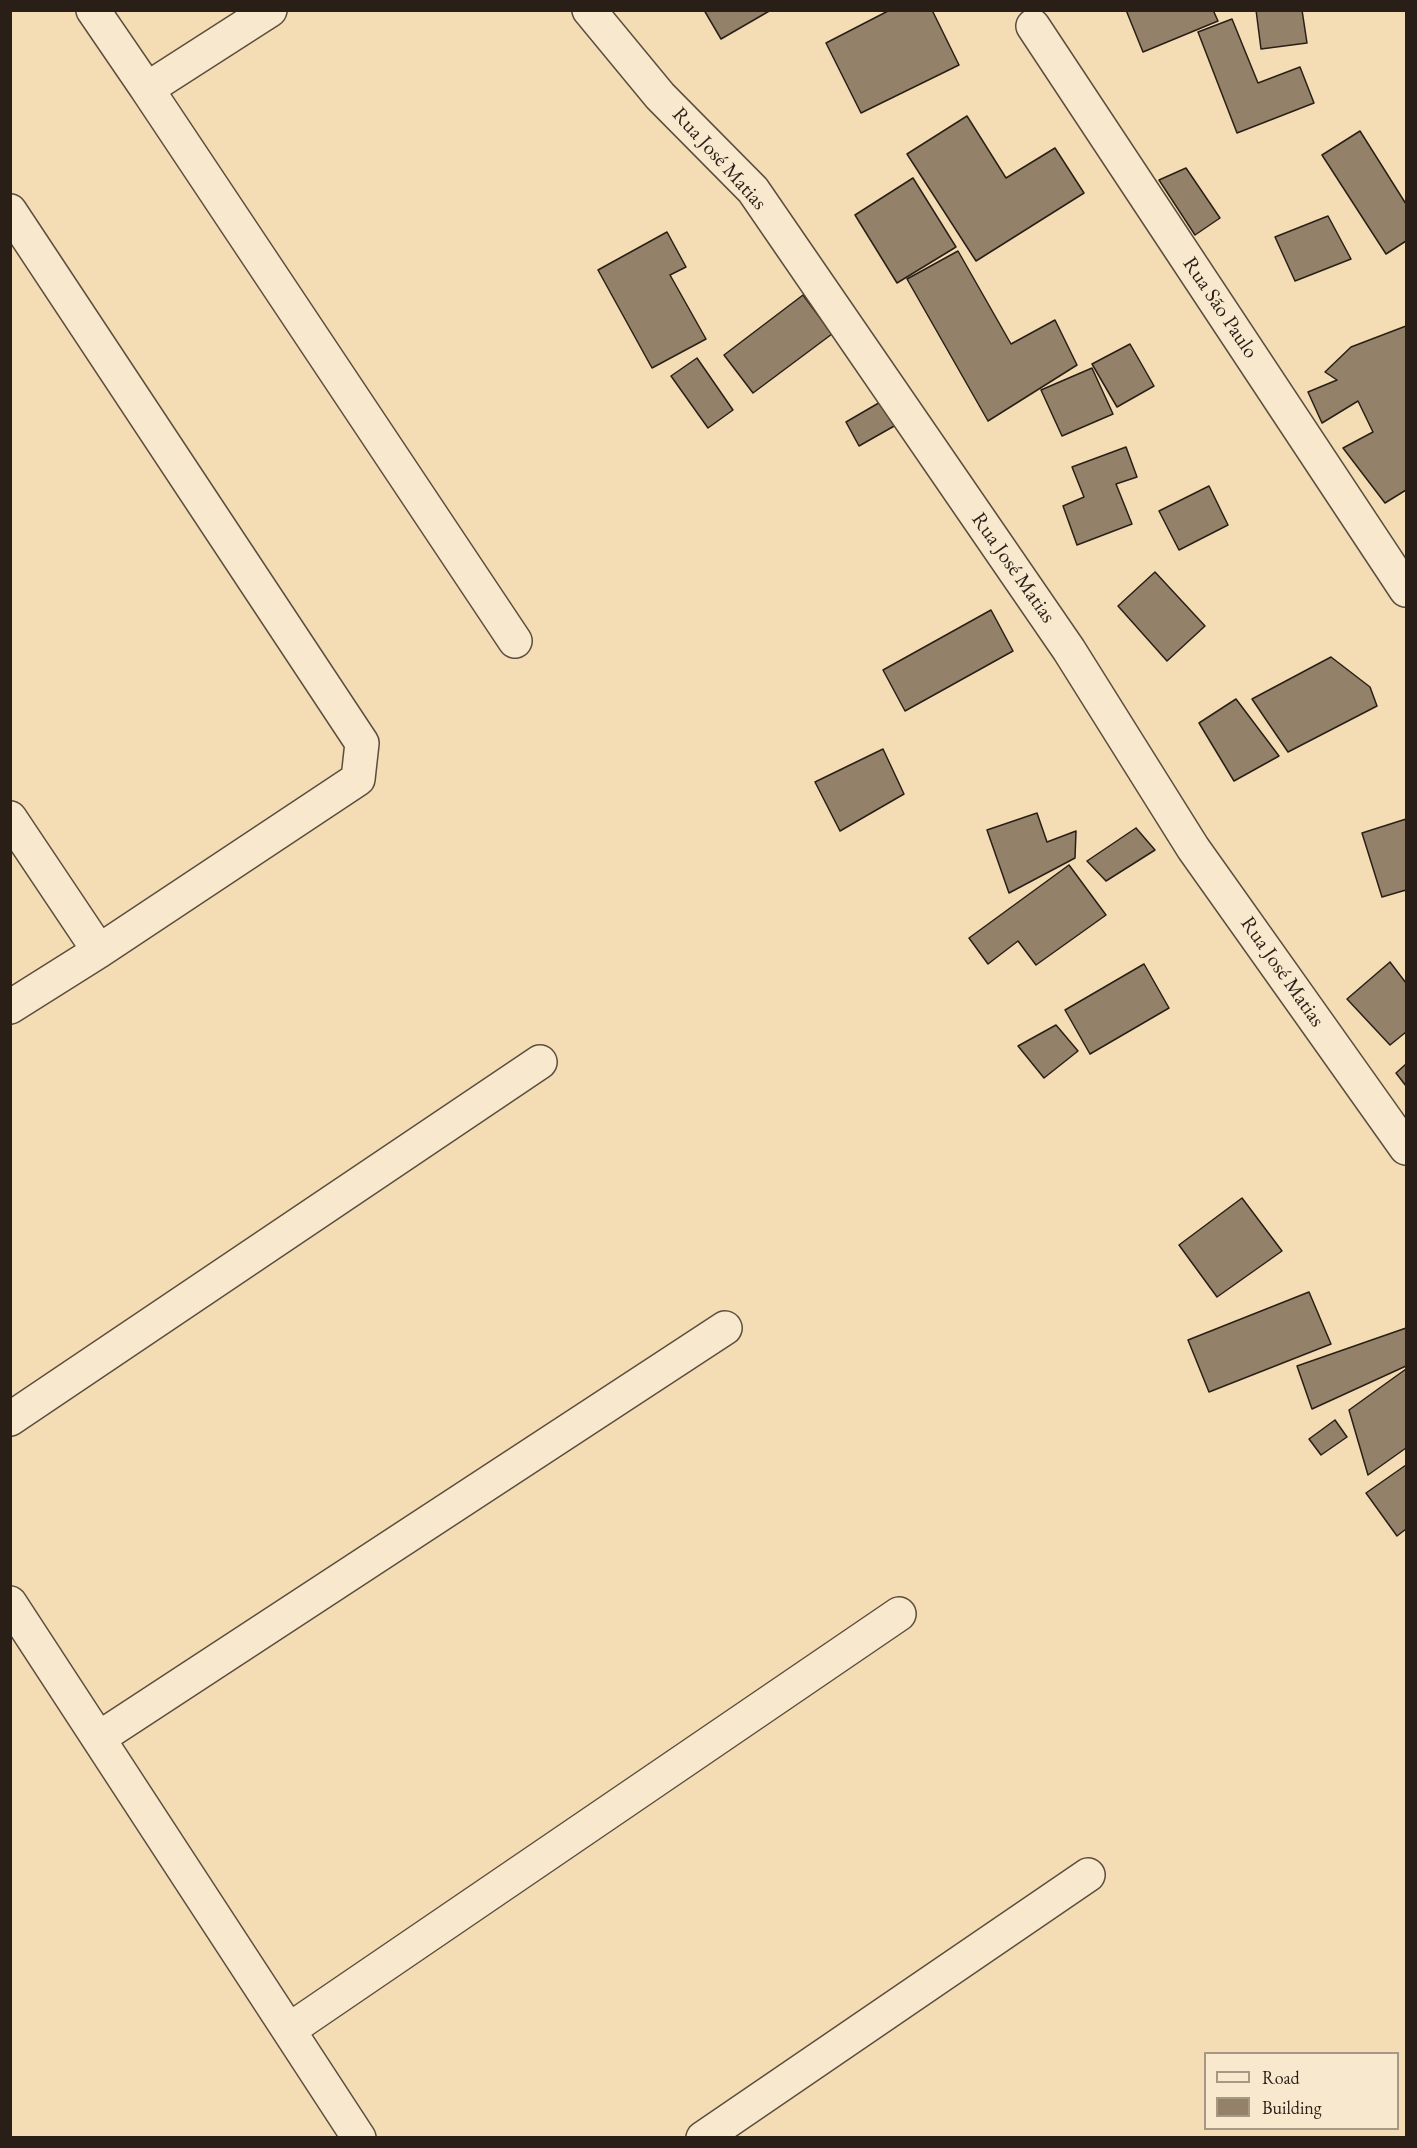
<!DOCTYPE html>
<html>
<head>
<meta charset="utf-8">
<style>
	body { margin:0 }
	#map { position:relative; width:1417px; height:2148px; overflow:hidden; background:#f4ddb4; font-family:"EB Garamond",serif }
	canvas { display:block }
	.frame { position:absolute; inset:0; border:12px solid #291f17; pointer-events:none }
	.legend { position:absolute; left:1204px; top:2052px; width:195px; height:78px; box-sizing:border-box; background:#f8e9ce; border:2px solid #a59885; margin:0; padding:8px 10px; list-style:none; font-size:18px; color:#291f17 }
	.legend li { display:flex; align-items:center; gap:12px; height:30px }
	.legend b { width:30px; border:2px solid #a59885 }
</style>
</head>
<body>
<div id="map">
<canvas width="1417" height="2148"></canvas>
<div class="frame"></div>
<ul class="legend">
<li><b style="height:8px;background:#f8e9ce"></b>Road</li>
<li><b style="height:16px;background:#938269"></b>Building</li>
</ul>
</div>
<script>
const context = document.querySelector('canvas').getContext('2d');
context.lineJoin = 'round';
function fillPath(path, color) { context.fillStyle = color; context.fill(path, 'evenodd'); }
const shape = rows => new Path2D(rows.map(r => 'M' + r).join(''));
function trace(path, color, width, dash) { context.strokeStyle = color; context.lineWidth = width; context.lineCap = dash ? 'butt' : 'round'; context.setLineDash(dash || []); context.stroke(path); }
function label(font, color, halo, rows, align = 'center') {
  context.font = font + ' "EB Garamond",serif'; context.lineWidth = 5; context.setLineDash([]); context.textBaseline = 'middle'; context.strokeStyle = halo; context.fillStyle = color; for (const [text, x, y, turn = 0] of rows) {
    context.save(); context.translate(x, y); context.rotate((+turn || 0) * Math.PI / 180); context.textAlign = isNaN(turn) ? turn : align; if (halo) context.strokeText(text, 0, 0); context.fillText(text, 0, 0); context.restore();
  }
}
const building = shape([
	[704,10,771,10,721,39,704,10],
	[890,10,932,10,959,65,861,113,826,43,890,10],
	[1126,10,1213,10,1218,21,1143,52,1126,10],
	[1256,10,1302,10,1307,43,1261,49,1256,10],
	[1232,19,1258,83,1300,67,1314,103,1237,133,1198,32,1232,19],
	[967,116,1006,178,1055,148,1084,193,976,261,907,154,967,116],
	[1360,131,1406,204,1406,241,1386,254,1322,155,1360,131],
	[1186,168,1220,218,1195,235,1159,180,1186,168],
	[913,178,956,247,897,283,855,215,913,178],
	[1328,216,1351,259,1295,281,1275,237,1328,216],
	[667,232,686,267,670,275,706,339,652,368,598,270,667,232],
	[958,251,1011,344,1055,320,1077,365,988,421,907,279,958,251],
	[803,295,832,334,753,393,724,355,803,295],
	[1406,326,1406,490,1385,503,1343,448,1373,432,1358,401,1322,423,1308,392,1337,380,1325,372,1351,347,1406,326],
	[1130,344,1154,386,1117,407,1092,364,1130,344],
	[697,358,733,410,708,428,671,376,697,358],
	[1092,368,1113,414,1062,436,1041,390,1092,368],
	[889,397,903,421,859,446,846,422,889,397],
	[1126,447,1137,477,1116,484,1132,524,1077,545,1063,506,1084,497,1072,467,1126,447],
	[1209,486,1228,525,1179,550,1159,511,1209,486],
	[1155,572,1205,626,1167,661,1118,606,1155,572],
	[991,610,1013,651,905,711,883,670,991,610],
	[1331,657,1370,687,1377,706,1288,752,1252,699,1331,657],
	[1236,699,1279,756,1234,781,1199,723,1236,699],
	[883,749,904,794,840,831,815,782,883,749],
	[1037,813,1047,842,1076,831,1075,858,1009,893,987,830,1037,813],
	[1406,819,1406,890,1382,897,1362,833,1406,819],
	[1136,828,1155,850,1106,881,1087,861,1136,828],
	[1069,865,1106,915,1036,965,1018,941,988,964,969,938,1069,865],
	[1390,962,1406,983,1406,1032,1390,1045,1347,999,1390,962],
	[1144,964,1169,1008,1090,1054,1065,1010,1144,964],
	[1056,1025,1078,1051,1044,1078,1018,1046,1056,1025],
	[1406,1064,1406,1086,1396,1073,1406,1064],
	[1242,1198,1282,1251,1217,1297,1179,1245,1242,1198],
	[1309,1292,1331,1344,1209,1392,1188,1340,1309,1292],
	[1406,1328,1406,1366,1312,1409,1297,1366,1406,1328],
	[1406,1369,1406,1448,1368,1475,1349,1410,1406,1369],
	[1335,1420,1347,1437,1321,1455,1309,1439,1335,1420],
	[1406,1465,1406,1529,1397,1536,1366,1493,1406,1465]
]);
fillPath(building, '#938269');
trace(building, '#291f17', 1.5);
const street = shape([
	[93,10,147,89],
	[270,10,147,89,515,641],
	[589,10,660,96,753,190,1069,650,1193,848,1406,1148],
	[1033,26,1406,590],
	[10,211,362,743,358,779,99,951,10,1007],
	[10,818,99,951],
	[10,1419,540,1062],
	[10,1603,359,2138],
	[99,1738,725,1328],
	[289,2030,899,1614],
	[703,2138,1088,1875]
]);
trace(street, '#5c4e3e', 36);
trace(street, '#f8e9ce', 33);
label('21px', '#291f17', '#f8e9ce', [
	["Rua José Matias",719,159,48],
	["Rua São Paulo",1220,308,56],
	["Rua José Matias",1013,568,55],
	["Rua José Matias",1282,972,55]
]);
</script>
</body>
</html>
